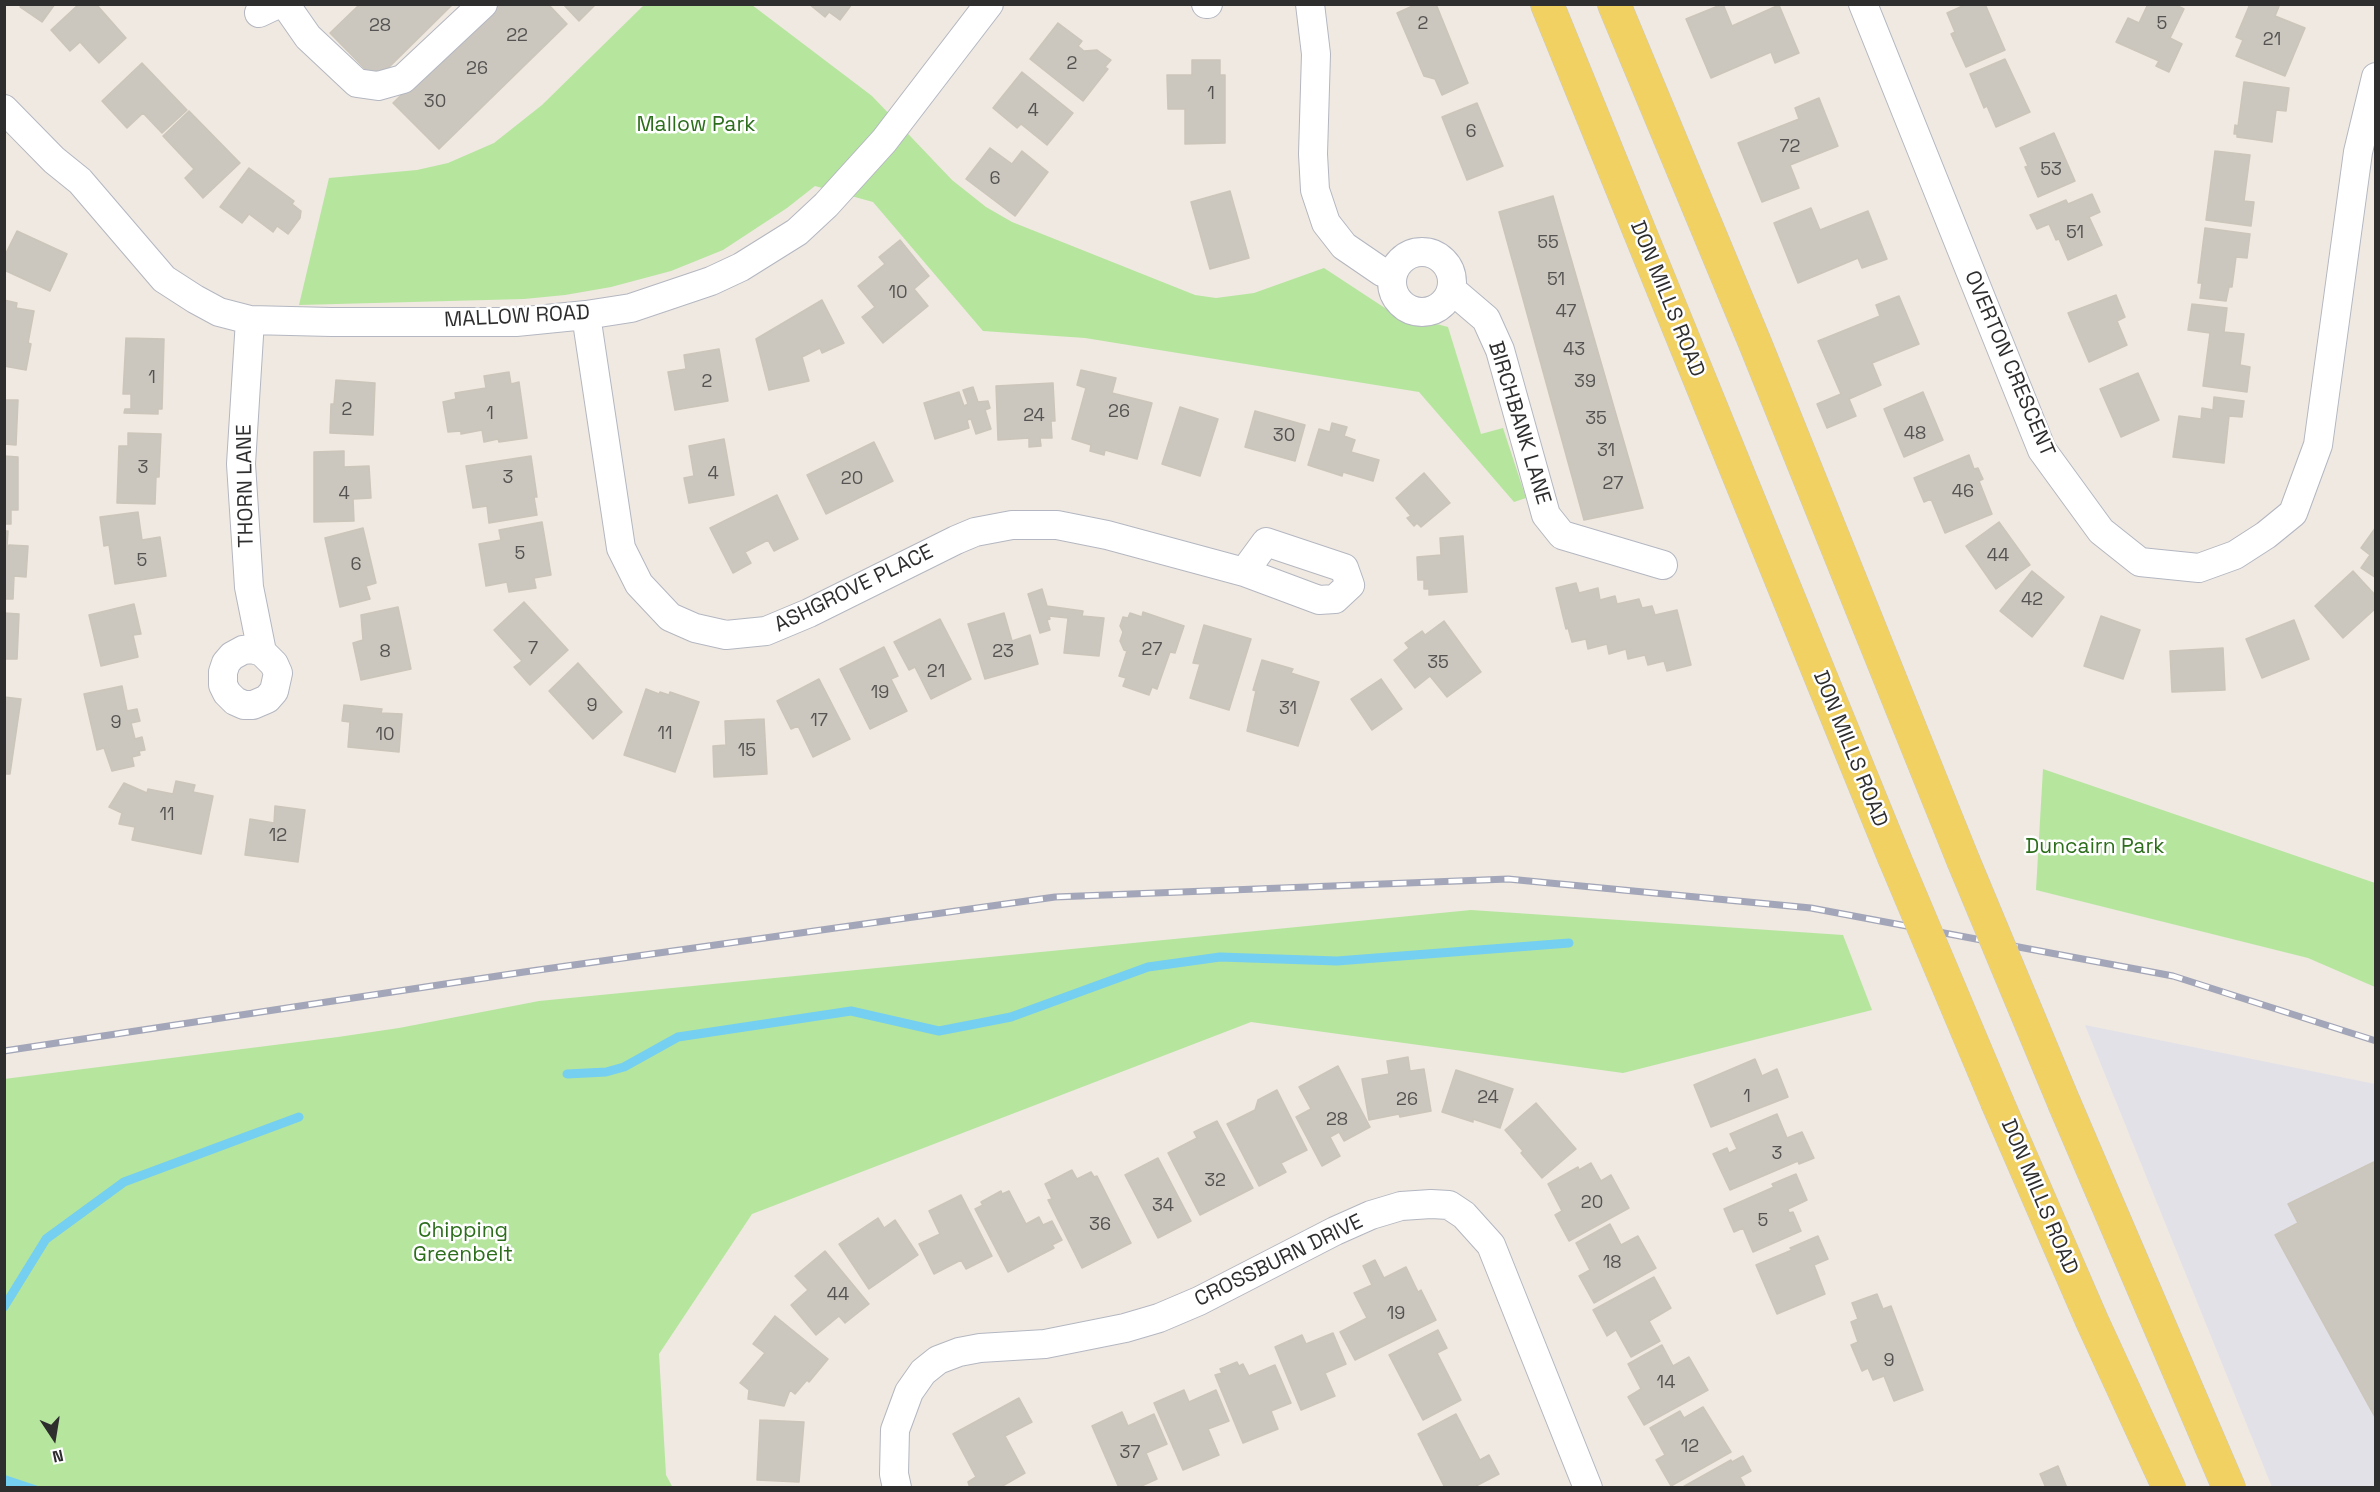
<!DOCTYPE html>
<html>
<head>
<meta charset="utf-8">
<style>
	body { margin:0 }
	#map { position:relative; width:2380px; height:1492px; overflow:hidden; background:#efe9e1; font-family:"Space Grotesk",sans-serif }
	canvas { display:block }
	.frame { position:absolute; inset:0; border:6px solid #2e2e2e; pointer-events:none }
	.north { position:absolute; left:24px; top:1408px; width:60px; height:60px; -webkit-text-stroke:4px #fff; paint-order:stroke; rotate:168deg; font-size:16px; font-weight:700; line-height:24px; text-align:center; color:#2e2e2e }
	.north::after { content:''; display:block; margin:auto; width:21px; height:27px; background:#2e2e2e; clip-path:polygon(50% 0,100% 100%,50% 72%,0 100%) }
</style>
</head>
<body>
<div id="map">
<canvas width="2380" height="1492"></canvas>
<div class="frame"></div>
<div class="north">N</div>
</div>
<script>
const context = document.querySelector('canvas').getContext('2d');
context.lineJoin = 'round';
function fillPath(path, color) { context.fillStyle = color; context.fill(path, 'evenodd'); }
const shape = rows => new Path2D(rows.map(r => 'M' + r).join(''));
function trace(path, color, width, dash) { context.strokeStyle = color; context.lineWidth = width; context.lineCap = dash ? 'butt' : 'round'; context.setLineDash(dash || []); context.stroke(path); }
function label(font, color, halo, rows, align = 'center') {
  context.font = font + ' "Space Grotesk",sans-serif'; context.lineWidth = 5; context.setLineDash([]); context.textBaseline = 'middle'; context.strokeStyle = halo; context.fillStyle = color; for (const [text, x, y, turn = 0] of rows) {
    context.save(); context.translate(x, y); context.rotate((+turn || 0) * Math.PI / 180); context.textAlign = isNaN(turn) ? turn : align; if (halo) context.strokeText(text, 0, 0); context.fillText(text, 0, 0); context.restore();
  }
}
fillPath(shape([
	[2085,1025,2375,1084,2375,1487,2272,1487]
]), '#e3e1e8');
fillPath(shape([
	[644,5,752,5,872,96,952,180,986,207,1012,222,1195,295,1216,298,1254,293,1324,268,1391,312,1448,327,1481,434,1503,428,1526,498,1514,502,1419,392,1085,338,983,331,873,202,815,186,787,208,723,250,671,271,611,287,565,295,524,299,299,305,329,178,417,170,448,163,494,143,542,105],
	[2043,769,2375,883,2375,987,2308,958,2036,890],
	[1471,910,1843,935,1872,1010,1623,1073,1251,1022,752,1214,659,1354,666,1475,673,1488,5,1487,4,1079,338,1037,399,1028,539,1001]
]), '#b6e59e');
fillPath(shape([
	[5,1475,41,1487,5,1487]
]), '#75cff0');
trace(shape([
	[567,1074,606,1072,624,1067,678,1037,851,1011,939,1031,1011,1017,1148,967,1220,957,1337,961,1569,943],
	[4,1307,46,1239,124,1182,299,1117]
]), '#75cff0', 9);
const building = shape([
	[22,4,55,4,42,22,20,7,22,4],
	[79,4,96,4,126,38,99,63,80,42,70,51,51,30,79,4],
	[360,4,453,4,376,80,330,33,360,4],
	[495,4,548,4,567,24,439,149,393,103,495,4],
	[563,4,596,4,579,21,563,4],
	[809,4,852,4,840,20,829,12,825,17,809,4],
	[1417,4,1436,4,1468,83,1442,95,1435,79,1424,76,1397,13,1417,4],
	[1723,4,1732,26,1779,5,1799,53,1775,63,1771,52,1711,78,1686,19,1723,4],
	[1967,4,1985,4,2005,50,1966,67,1951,34,1955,32,1947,13,1967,4],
	[2148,4,2174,4,2184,9,2170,38,2182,44,2169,72,2156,66,2159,61,2116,42,2128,18,2139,23,2148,4],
	[2250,4,2280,4,2275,16,2305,28,2285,76,2236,56,2243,40,2236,37,2250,4],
	[1058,23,1082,41,1078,46,1084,51,1097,50,1111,60,1105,67,1108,69,1083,101,1030,59,1058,23],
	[2005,59,2030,112,1996,127,1987,106,1984,108,1970,74,2005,59],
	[1192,60,1220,60,1220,75,1225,75,1225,143,1185,144,1185,109,1168,109,1167,75,1192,75,1192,60],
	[142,63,187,110,162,133,143,113,127,128,102,101,142,63],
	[1022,72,1073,113,1047,145,1021,124,1017,128,993,108,1022,72],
	[2244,82,2289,88,2286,111,2276,110,2272,142,2237,137,2237,134,2234,134,2235,125,2238,126,2244,82],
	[1819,98,1838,146,1790,165,1799,188,1762,202,1738,143,1799,119,1795,108,1819,98],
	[1477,103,1503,166,1467,180,1442,117,1477,103],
	[189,111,240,163,203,198,185,178,194,169,163,136,189,111],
	[2054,133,2075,181,2038,197,2025,167,2028,166,2020,148,2054,133],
	[990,148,1012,164,1022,151,1048,172,1015,216,966,179,990,148],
	[2215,151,2250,155,2244,201,2254,202,2251,226,2206,220,2215,151],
	[249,168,294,201,292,204,301,211,300,218,288,234,277,226,273,232,249,214,242,223,220,207,249,168],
	[1230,191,1249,258,1210,269,1191,202,1230,191],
	[2092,194,2100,212,2089,217,2102,245,2068,260,2059,239,2056,240,2049,224,2037,229,2030,215,2066,200,2068,204,2092,194],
	[1553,196,1643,508,1584,520,1499,212,1553,196],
	[1811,208,1820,230,1868,211,1887,259,1862,268,1858,258,1798,283,1774,223,1811,208],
	[2205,228,2250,234,2247,258,2236,257,2232,287,2229,287,2226,301,2200,298,2202,283,2198,283,2205,228],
	[17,231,67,254,50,291,4,270,4,257,17,231],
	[900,240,929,276,914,289,928,306,883,343,862,317,875,307,858,286,885,264,879,257,900,240],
	[2116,295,2125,317,2117,321,2127,345,2089,362,2068,313,2116,295],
	[1899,296,1919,344,1872,363,1881,385,1849,399,1856,416,1827,428,1817,404,1841,394,1818,341,1880,316,1876,305,1899,296],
	[4,300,17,303,16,308,34,311,28,343,31,344,26,370,4,366,4,300],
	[822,300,844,343,822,353,820,348,802,357,809,381,769,390,756,339,822,300],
	[2192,304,2227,308,2224,332,2244,334,2240,365,2250,367,2247,392,2203,386,2210,333,2188,330,2192,304],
	[126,338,164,339,162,409,158,409,158,414,124,413,125,409,131,409,131,394,123,394,126,338],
	[719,349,728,401,675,410,668,372,686,369,684,355,719,349],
	[1081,370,1116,378,1112,393,1152,403,1137,459,1105,450,1104,455,1090,451,1091,445,1072,439,1086,388,1077,385,1081,370],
	[509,372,511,384,519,382,527,438,499,442,498,439,484,442,482,430,461,434,461,431,448,432,443,402,456,399,455,393,486,388,484,376,509,372],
	[2138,373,2159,420,2121,437,2100,389,2138,373],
	[336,380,375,383,373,435,330,433,331,404,334,404,336,380],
	[1053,383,1055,421,1051,421,1052,438,1040,438,1041,446,1029,447,1029,438,998,440,996,386,1053,383],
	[973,387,978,402,988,401,990,408,985,410,991,429,976,434,971,419,967,420,969,428,935,439,924,403,959,392,964,406,968,404,963,390,973,387],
	[1923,392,1943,440,1904,457,1884,409,1923,392],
	[2214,397,2244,401,2242,417,2229,416,2224,463,2173,457,2179,416,2201,419,2202,408,2213,410,2214,397],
	[4,400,18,400,16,445,4,444,4,400],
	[1180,407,1218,419,1200,476,1162,464,1180,407],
	[1255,411,1305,425,1295,461,1245,447,1255,411],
	[1332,423,1347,427,1344,436,1355,440,1351,452,1379,460,1373,481,1343,472,1342,476,1308,465,1319,429,1330,432,1332,423],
	[128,433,161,434,159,477,156,477,155,504,117,503,119,446,128,446,128,433],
	[724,439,734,495,689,503,684,478,694,476,689,446,724,439],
	[874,442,893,481,826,514,807,475,874,442],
	[344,451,344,467,369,466,371,498,353,499,354,521,314,522,314,452,344,451],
	[1969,455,1974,469,1978,468,1983,479,1979,481,1992,514,1945,533,1931,499,1924,502,1914,478,1969,455],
	[4,456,18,457,18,510,11,510,11,524,4,524,4,456],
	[531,456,537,497,534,497,537,515,489,523,487,506,473,508,466,466,531,456],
	[1424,473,1450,503,1421,527,1417,523,1414,526,1407,518,1411,516,1396,498,1424,473],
	[777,495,798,539,774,551,768,540,745,552,751,563,733,573,710,528,777,495],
	[138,512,142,540,160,537,166,576,115,584,109,545,104,546,100,517,138,512],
	[542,522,551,575,534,578,536,588,509,592,507,582,486,586,479,544,501,540,499,530,542,522],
	[1999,522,2030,565,1996,589,1966,546,1999,522],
	[2376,527,2376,578,2361,568,2370,555,2361,548,2376,527],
	[363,528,376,583,366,586,370,599,340,607,325,538,363,528],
	[4,531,8,531,7,547,9,545,28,546,26,577,14,576,13,599,4,599,4,531],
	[1463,536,1467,592,1429,595,1429,589,1424,589,1424,580,1418,580,1417,557,1441,555,1440,538,1463,536],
	[2032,571,2064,597,2032,637,2000,611,2032,571],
	[2353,571,2376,596,2376,608,2343,638,2315,606,2353,571],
	[1576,583,1579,593,1598,588,1600,600,1615,596,1617,604,1639,599,1642,608,1652,606,1655,615,1677,610,1691,665,1667,671,1664,661,1648,665,1645,655,1628,659,1626,649,1609,654,1607,644,1588,649,1586,639,1572,642,1568,628,1566,629,1556,588,1576,583],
	[1042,589,1047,606,1083,611,1082,616,1104,618,1099,656,1064,653,1068,618,1049,616,1050,619,1047,620,1050,630,1040,633,1028,594,1042,589],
	[524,602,568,650,530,685,514,667,522,661,494,630,524,602],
	[134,604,141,634,133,635,138,657,101,666,89,615,134,604],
	[398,607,411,669,361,680,353,643,363,640,361,615,398,607],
	[1143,612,1184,626,1175,653,1170,652,1157,689,1152,687,1149,695,1123,686,1126,678,1119,676,1127,651,1124,650,1120,641,1123,632,1120,626,1123,617,1128,618,1130,613,1142,617,1143,612],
	[4,613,19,614,17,659,4,659,4,613],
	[1004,613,1012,641,1030,635,1038,664,985,679,968,624,1004,613],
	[2101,616,2140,630,2123,679,2084,666,2101,616],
	[940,619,971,679,931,699,915,667,909,670,894,642,940,619],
	[2294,620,2309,659,2262,678,2246,639,2294,620],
	[1444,621,1481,672,1447,697,1430,676,1415,688,1394,660,1409,648,1405,643,1422,631,1425,635,1444,621],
	[1204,625,1251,639,1229,710,1190,698,1200,664,1193,663,1204,625],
	[884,647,898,676,891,679,907,711,870,729,840,669,884,647],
	[2223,648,2225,690,2172,692,2170,651,2223,648],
	[1262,660,1293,669,1291,673,1319,682,1298,746,1247,731,1256,691,1253,690,1262,660],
	[578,663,622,712,593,739,549,691,578,663],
	[819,679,850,739,813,757,798,726,791,729,777,701,819,679],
	[1381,679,1402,709,1372,730,1351,699,1381,679],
	[122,686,127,711,137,709,140,721,131,723,135,739,142,737,145,750,139,751,140,755,132,757,134,766,112,771,104,748,97,750,84,694,122,686],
	[646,689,659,694,660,692,669,695,670,692,699,702,675,772,624,755,646,689],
	[4,697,21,699,10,774,4,774,4,697],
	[344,705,382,709,381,713,402,714,399,752,348,747,350,722,342,721,344,705],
	[764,719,767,774,714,777,713,746,726,745,725,721,764,719],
	[176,781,195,785,193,792,213,796,201,854,132,840,135,827,119,824,122,813,109,807,124,783,147,793,148,789,173,794,176,781],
	[275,806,305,810,298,862,245,855,250,819,274,823,275,806],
	[1408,1057,1410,1071,1424,1069,1431,1111,1400,1117,1399,1114,1369,1120,1362,1079,1389,1074,1387,1061,1408,1057],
	[1755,1059,1762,1076,1777,1069,1788,1097,1711,1127,1694,1085,1755,1059],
	[1338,1066,1370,1127,1344,1141,1339,1132,1330,1137,1340,1156,1322,1166,1296,1117,1311,1109,1299,1087,1338,1066],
	[1456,1070,1513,1089,1500,1128,1473,1119,1473,1122,1442,1112,1456,1070],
	[1277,1090,1307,1150,1281,1163,1286,1172,1259,1186,1227,1124,1255,1110,1258,1100,1277,1090],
	[1536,1103,1576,1149,1542,1178,1521,1153,1523,1151,1505,1130,1536,1103],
	[1777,1114,1787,1138,1802,1132,1814,1158,1799,1164,1798,1161,1730,1190,1713,1154,1727,1148,1729,1153,1737,1149,1730,1134,1777,1114],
	[1217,1121,1253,1188,1200,1215,1168,1153,1197,1138,1194,1132,1217,1121],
	[1158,1158,1191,1221,1158,1238,1125,1175,1158,1158],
	[2376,1161,2376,1419,2275,1235,2298,1223,2288,1204,2376,1161],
	[1591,1163,1601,1181,1611,1175,1629,1208,1569,1241,1555,1215,1562,1211,1548,1184,1578,1167,1579,1170,1591,1163],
	[1072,1170,1077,1179,1091,1172,1094,1177,1097,1176,1131,1243,1082,1268,1048,1200,1052,1199,1045,1184,1072,1170],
	[1796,1174,1807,1200,1788,1209,1789,1213,1793,1212,1801,1231,1753,1252,1743,1228,1734,1232,1724,1209,1774,1187,1772,1184,1796,1174],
	[1001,1191,1002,1194,1009,1191,1026,1224,1039,1217,1043,1225,1052,1221,1062,1240,1052,1245,1054,1248,1008,1272,975,1209,983,1205,981,1202,1001,1191],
	[961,1195,992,1256,966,1269,961,1260,934,1274,919,1244,940,1234,929,1211,961,1195],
	[878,1218,884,1228,895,1220,918,1255,869,1289,839,1244,878,1218],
	[1610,1224,1621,1245,1638,1236,1656,1268,1594,1303,1579,1276,1590,1270,1576,1243,1610,1224],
	[1818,1236,1828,1259,1814,1265,1825,1294,1777,1314,1756,1265,1792,1250,1790,1248,1818,1236],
	[825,1251,869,1304,845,1323,839,1316,816,1335,791,1305,808,1290,795,1276,825,1251],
	[1375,1260,1384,1278,1406,1267,1418,1292,1421,1290,1436,1320,1355,1360,1340,1332,1367,1318,1354,1293,1372,1285,1363,1266,1375,1260],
	[1654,1277,1671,1308,1649,1321,1660,1341,1631,1357,1616,1330,1607,1336,1593,1310,1654,1277],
	[1877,1294,1883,1309,1891,1306,1923,1390,1894,1401,1884,1376,1873,1380,1868,1368,1862,1371,1851,1345,1858,1342,1851,1322,1858,1319,1852,1303,1877,1294],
	[775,1316,828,1359,809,1382,807,1380,795,1394,790,1390,784,1406,748,1399,749,1390,740,1383,765,1353,753,1344,775,1316],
	[1438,1330,1447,1348,1437,1353,1461,1400,1423,1420,1389,1355,1438,1330],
	[1333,1333,1346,1364,1325,1373,1335,1396,1301,1410,1275,1347,1302,1335,1306,1344,1333,1333],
	[1662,1345,1673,1366,1689,1357,1708,1390,1644,1425,1628,1397,1641,1389,1628,1364,1662,1345],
	[1237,1362,1239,1366,1243,1364,1249,1376,1275,1365,1291,1403,1271,1411,1278,1429,1243,1443,1215,1375,1222,1373,1220,1369,1237,1362],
	[1184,1390,1189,1402,1216,1390,1229,1421,1208,1429,1219,1455,1183,1470,1154,1403,1184,1390],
	[1019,1398,1032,1422,1005,1436,1025,1473,999,1488,970,1488,968,1482,976,1477,953,1434,1019,1398],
	[1703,1407,1731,1452,1671,1486,1656,1460,1665,1455,1650,1428,1680,1411,1684,1418,1703,1407],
	[1122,1412,1128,1426,1154,1414,1167,1444,1146,1453,1157,1479,1137,1488,1119,1488,1092,1426,1122,1412],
	[1456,1414,1480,1460,1489,1455,1499,1474,1472,1488,1445,1488,1418,1434,1456,1414],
	[760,1420,804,1422,799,1482,757,1480,760,1420],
	[1743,1456,1751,1471,1740,1477,1746,1488,1681,1488,1731,1460,1732,1462,1743,1456],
	[2058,1466,2067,1488,2046,1488,2040,1474,2058,1466]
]);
fillPath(building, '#cbc7bf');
trace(building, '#cbc5ba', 1.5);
const minor = shape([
	[285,4,308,37,357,83,378,86,403,79,483,4],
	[1206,4,1208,4],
	[1310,4,1316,54,1313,154,1315,190,1326,223,1344,246,1382,272,1393,274],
	[1863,4,2042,450,2101,531,2140,562,2199,568,2235,555,2266,535,2293,513,2318,445,2358,152,2376,77],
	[259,13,278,4],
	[4,109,54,160,80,181,164,279,195,299,219,312,250,320,331,322,516,322,586,315,631,308,711,281,741,267,797,232,826,205,884,141,989,4],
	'1392 282a30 30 0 1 1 60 0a30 30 0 1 1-60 0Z',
	[1452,290,1486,319,1500,350,1546,515,1562,535,1663,565],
	[586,315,621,548,639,584,670,617,695,628,726,635,766,631,809,613,956,540,975,532,1012,525,1057,525,1107,535,1244,572,1319,600,1335,599,1350,585,1344,568,1266,542,1244,572],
	[250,320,241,464,249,587,262,652,274,664,278,673,274,691,267,699,253,705,244,705,235,701,227,693,223,685,223,672,226,663,232,656,243,650,252,649,262,652],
	[897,1488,894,1474,895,1430,909,1392,923,1372,938,1360,959,1352,980,1348,1045,1344,1125,1328,1159,1318,1199,1301,1335,1231,1371,1215,1401,1206,1431,1204,1449,1205,1464,1215,1491,1245,1588,1488]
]);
const major = shape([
	[1547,4,1894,857],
	[1614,4,1755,343,1963,860],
	[1998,1104,2092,1321,2169,1488],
	[2065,1105,2229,1488]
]);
trace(minor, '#b4b7c1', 30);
trace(major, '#c9c9c9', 34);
trace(minor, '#fff', 28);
trace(major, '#f2d163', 33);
const rail = shape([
	[4,1051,524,972,1055,897,1508,879,1811,908,2173,976,2376,1041]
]);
trace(rail, '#a3a6b8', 7);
trace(rail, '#fff', 4.5, [14]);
const majorBridge = shape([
	[1894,857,1998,1104],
	[1963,860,2065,1105]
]);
trace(majorBridge, '#c9c9c9', 34, []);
trace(majorBridge, '#f2d163', 33);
label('18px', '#555452', null, [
	["2",1423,24],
	["5",2162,24],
	["28",380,26],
	["22",517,36],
	["21",2272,40],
	["2",1072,64],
	["26",477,69],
	["1",1211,94],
	["30",435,102],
	["4",1033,111],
	["6",1471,132],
	["72",1790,147],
	["53",2051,170],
	["6",995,179],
	["51",2075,233],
	["55",1548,243],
	["51",1556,280],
	["10",898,293],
	["47",1566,312],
	["43",1574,350],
	["1",152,378],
	["2",707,382],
	["39",1585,382],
	["2",347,410],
	["26",1119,412],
	["1",490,414],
	["24",1034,416],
	["35",1596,419],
	["48",1915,434],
	["30",1284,436],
	["31",1606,451],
	["3",143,468],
	["4",713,474],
	["3",508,478],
	["20",852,479],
	["27",1613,484],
	["46",1963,492],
	["4",344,494],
	["5",520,554],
	["44",1998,556],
	["5",142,561],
	["6",356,565],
	["42",2032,600],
	["7",533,649],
	["27",1152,650],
	["8",385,652],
	["23",1003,652],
	["35",1438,663],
	["21",936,672],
	["19",880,693],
	["9",592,706],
	["31",1288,709],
	["17",819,721],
	["9",116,723],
	["11",665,734],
	["10",385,735],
	["15",747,751],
	["11",167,815],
	["12",278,836],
	["1",1747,1097],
	["24",1488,1098],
	["26",1407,1100],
	["28",1337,1120],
	["3",1777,1154],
	["32",1215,1181],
	["20",1592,1203],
	["34",1163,1206],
	["5",1763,1221],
	["36",1100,1225],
	["18",1612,1263],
	["44",838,1295],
	["19",1396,1314],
	["9",1889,1361],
	["14",1666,1383],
	["12",1690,1447],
	["37",1130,1453]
]);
label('21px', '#2c6e1b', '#fff', [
	["Mallow Park",696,125],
	["Duncairn Park",2095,847],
	["Chipping",463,1231],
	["Greenbelt",463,1255]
]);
label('21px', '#2e2e2e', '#fff', [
	["DON MILLS ROAD",1667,299,68],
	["MALLOW ROAD",517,317,-3],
	["OVERTON CRESCENT",2009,364,67],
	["BIRCHBANK LANE",1519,423,73],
	["THORN LANE",246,486,-91],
	["ASHGROVE PLACE",854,589,-26],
	["DON MILLS ROAD",1850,749,68],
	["DON MILLS ROAD",2039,1197,67],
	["CROSSBURN DRIVE",1279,1261,-26]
]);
</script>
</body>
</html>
